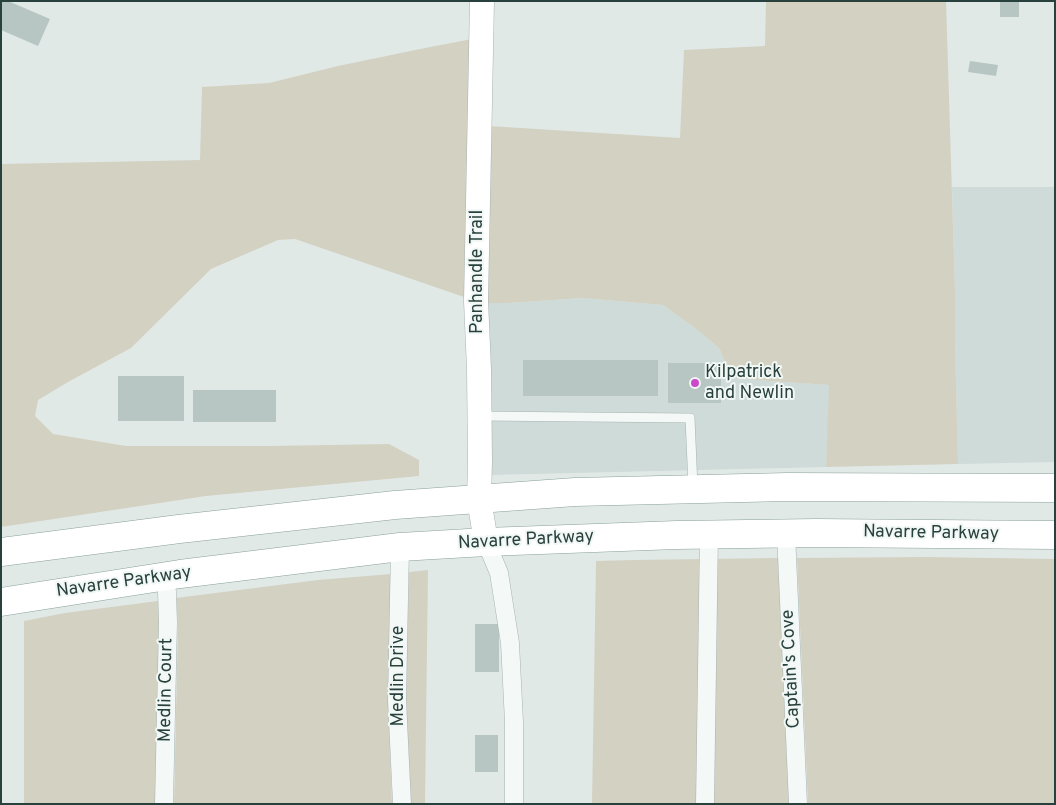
<!DOCTYPE html>
<html>
<head>
<meta charset="utf-8">
<style>
	body { margin:0 }
	#map { position:relative; width:1056px; height:805px; overflow:hidden; background:#e1e9e7; font-family:Overpass,sans-serif }
	canvas { display:block }
	.frame { position:absolute; inset:0; border:2px solid #29413c; pointer-events:none }
</style>
</head>
<body>
<div id="map">
<canvas width="1056" height="805"></canvas>
<div class="frame"></div>
</div>
<script>
const context = document.querySelector('canvas').getContext('2d');
context.lineJoin = 'round';
function fillPath(path, color) { context.fillStyle = color; context.fill(path, 'evenodd'); }
const shape = rows => new Path2D(rows.map(r => 'M' + r).join(''));
function trace(path, color, width, dash) { context.strokeStyle = color; context.lineWidth = width; context.lineCap = dash ? 'butt' : 'round'; context.setLineDash(dash || []); context.stroke(path); }
function label(font, color, halo, rows, align = 'center') {
  context.font = font + ' Overpass,sans-serif'; context.lineWidth = 4; context.setLineDash([]); context.textBaseline = 'middle'; context.strokeStyle = halo; context.fillStyle = color; for (const [text, x, y, turn = 0] of rows) {
    context.save(); context.translate(x, y); context.rotate((+turn || 0) * Math.PI / 180); context.textAlign = isNaN(turn) ? turn : align; if (halo) context.strokeText(text, 0, 0); context.fillText(text, 0, 0); context.restore();
  }
}
fillPath(shape([
	[952,187,1055,187,1055,462,958,464,955,343,955,290],
	[583,298,663,305,695,328,719,348,727,367,727,378,830,385,826,467,489,475,485,303,508,303]
]), '#cfdbd8');
fillPath(shape([
	[766,1,946,1,955,290,955,343,958,464,826,467,829,385,727,378,727,367,719,348,695,328,663,305,583,298,508,303,485,303,489,126,680,138,684,50,765,46],
	[472,39,467,298,295,239,278,240,211,269,131,348,68,382,38,400,35,416,53,434,126,446,271,446,389,444,419,460,419,476,206,496,1,527,1,164,200,160,202,87,269,83,338,66,425,48],
	[927,557,1055,559,1055,804,808,804,797,558],
	[778,558,789,804,592,804,596,561,633,560],
	[428,570,425,804,411,804,406,700,409,572],
	[391,574,388,700,392,804,174,804,178,622,176,598,318,580],
	[158,601,159,622,155,804,24,804,24,621,65,613]
]), '#d3d1c2');
fillPath(shape([
	[1,1,8,1,50,19,38,46,1,30],
	[1000,1,1019,1,1019,17,1000,17],
	[970,61,998,65,996,76,968,72],
	[523,360,658,360,658,396,523,396],
	[668,363,721,363,721,403,668,403],
	[118,376,184,376,184,421,118,421],
	[193,390,276,390,276,422,193,422],
	[475,624,499,624,499,672,475,672],
	[475,735,498,735,498,772,475,772]
]), '#b8c6c3');
const lane = shape([
	[480,416,690,418,693,487]
]);
const street = shape([
	[786,533,798,804],
	[486,542,499,573,510,643,514,722,514,804],
	[400,547,397,700,402,804],
	[164,804,168,622,167,592,165,577],
	[705,804,709,534]
]);
const secondary = shape([
	[482,1,476,301,479,369,480,461,479,499,486,542]
]);
const highway = shape([
	[1,552,179,529,395,505,575,492,787,487,1055,488],
	[1,602,180,574,400,547,486,542,677,535,816,533,1055,535]
]);
trace(lane, '#a6b3b0', 10);
trace(street, '#a6b3b0', 19);
trace(secondary, '#a6b3b0', 25);
trace(highway, '#88a09a', 29);
trace(lane, '#f4f8f7', 9);
trace(street, '#f4f8f7', 18);
trace(secondary, '#fff', 24);
trace(highway, '#fff', 28);
for (const [x, y, r, color] of [
	[695,383,5,"#cb48cc"]
]) { const dot = new Path2D(); dot.arc(x, y, r, 0, 2 * Math.PI); context.fillStyle = color; context.fill(dot); trace(dot, '#f0f7f5', 2); }
label('18px', '#29413c', '#f0f7f5', [
	["Panhandle Trail",478,272,-90],
	["Navarre Parkway",931,534,1],
	["Navarre Parkway",526,541,-3],
	["Navarre Parkway",124,583,-8],
	["Captain's Cove",792,669,-93],
	["Medlin Drive",399,676,-90],
	["Medlin Court",167,690,-89]
]);
label('18px', '#29413c', '#f0f7f5', [
	["Kilpatrick",705,373],
	["and Newlin",705,394]
], 'left');
</script>
</body>
</html>
